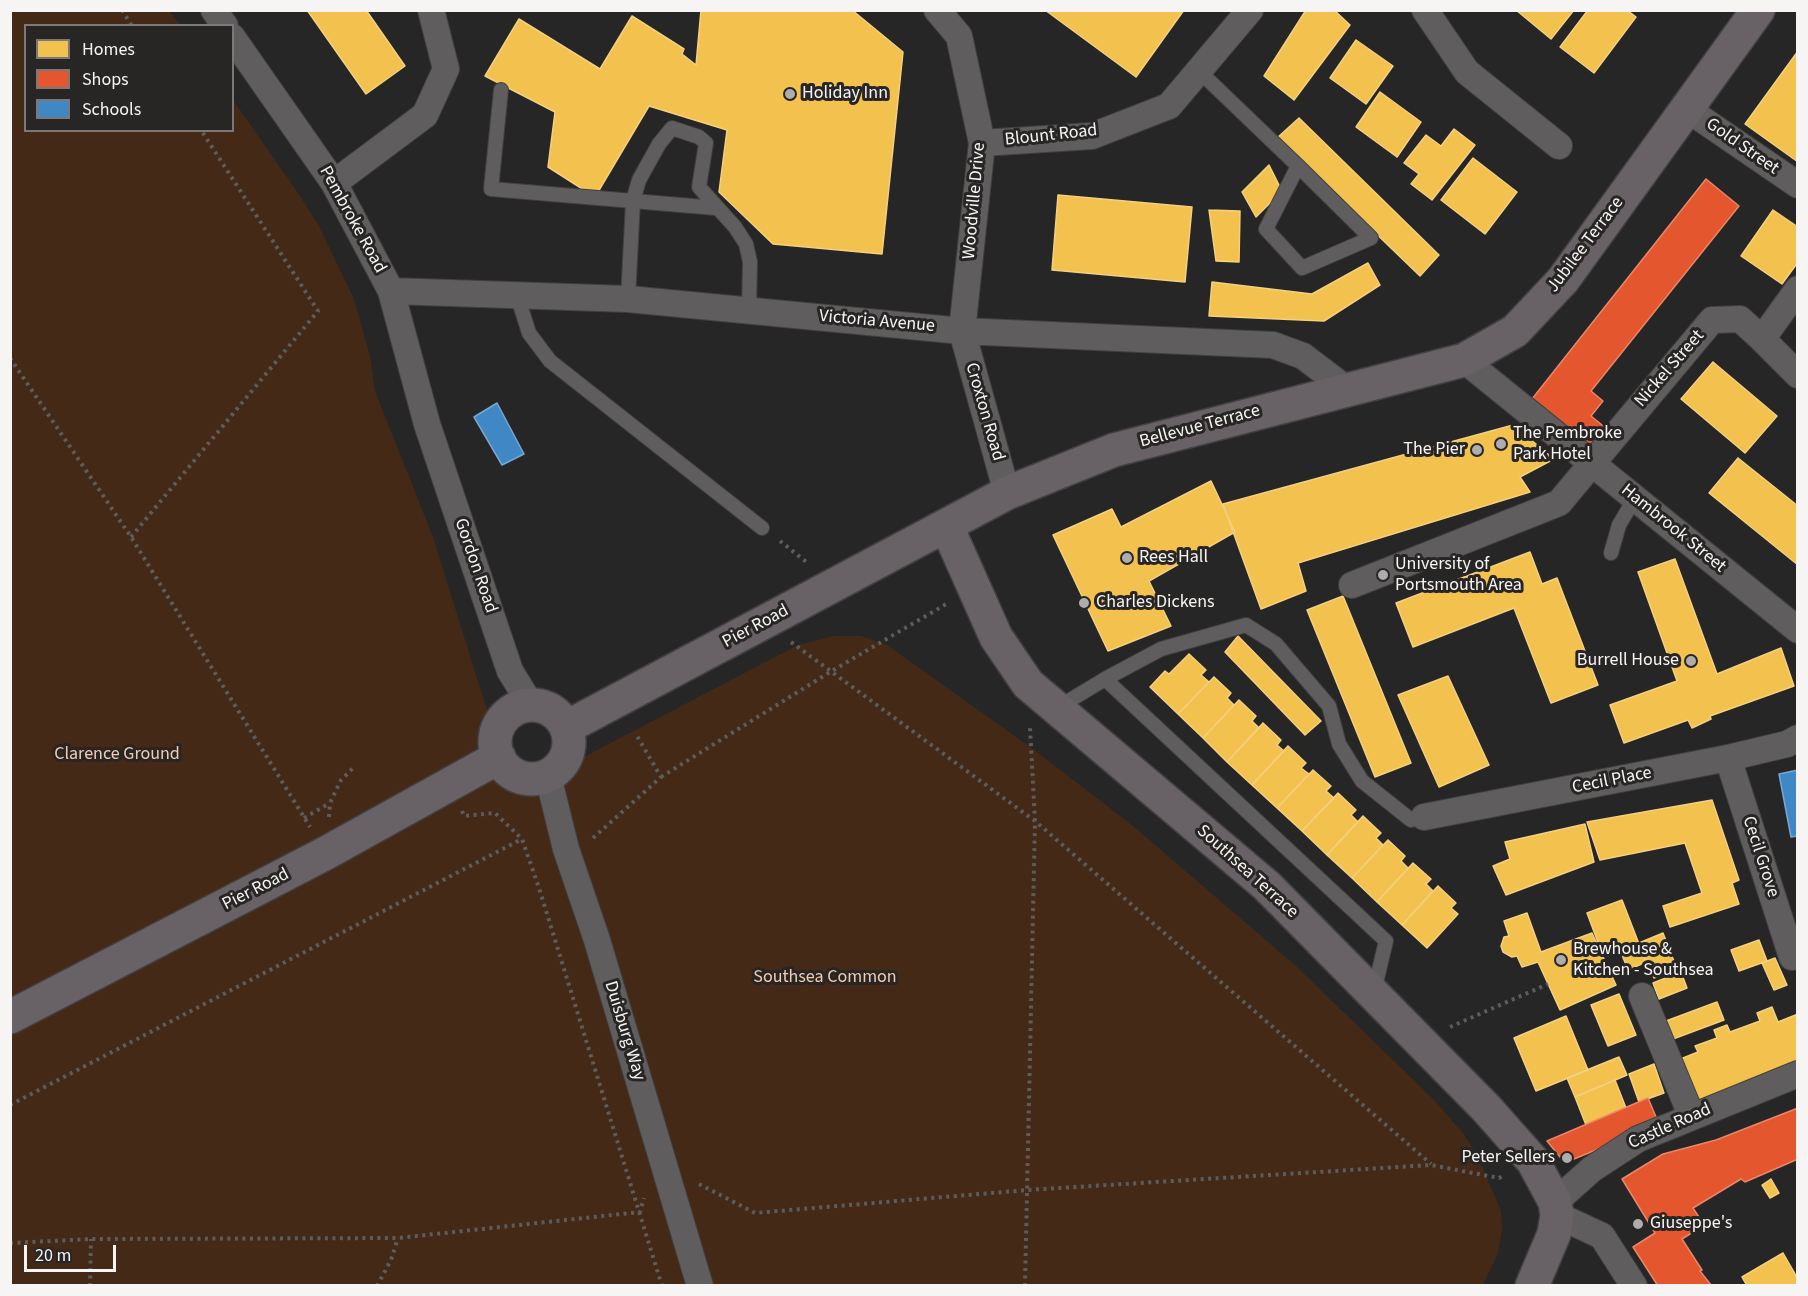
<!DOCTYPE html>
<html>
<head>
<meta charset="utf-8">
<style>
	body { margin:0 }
	#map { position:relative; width:1808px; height:1296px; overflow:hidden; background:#272626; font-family:"Source Sans 3",sans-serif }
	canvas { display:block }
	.frame { position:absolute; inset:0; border:12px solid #f7f4f4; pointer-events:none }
	.legend { position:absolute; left:24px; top:24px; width:210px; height:108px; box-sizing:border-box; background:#282525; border:2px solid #7b7878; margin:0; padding:8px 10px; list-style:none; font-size:18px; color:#f7f4f4 }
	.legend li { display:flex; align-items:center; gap:12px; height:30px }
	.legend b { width:30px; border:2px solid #7b7878 }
	.scale { position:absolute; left:24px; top:1245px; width:92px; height:27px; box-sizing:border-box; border:3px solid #f7f4f4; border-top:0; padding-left:8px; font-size:18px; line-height:21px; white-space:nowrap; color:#f7f4f4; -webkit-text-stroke:4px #282525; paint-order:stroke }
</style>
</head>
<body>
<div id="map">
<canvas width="1808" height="1296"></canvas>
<div class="frame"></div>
<ul class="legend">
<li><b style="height:16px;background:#f2c14e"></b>Homes</li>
<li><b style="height:16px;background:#e4572e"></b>Shops</li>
<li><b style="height:16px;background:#3f88c5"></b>Schools</li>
</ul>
<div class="scale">20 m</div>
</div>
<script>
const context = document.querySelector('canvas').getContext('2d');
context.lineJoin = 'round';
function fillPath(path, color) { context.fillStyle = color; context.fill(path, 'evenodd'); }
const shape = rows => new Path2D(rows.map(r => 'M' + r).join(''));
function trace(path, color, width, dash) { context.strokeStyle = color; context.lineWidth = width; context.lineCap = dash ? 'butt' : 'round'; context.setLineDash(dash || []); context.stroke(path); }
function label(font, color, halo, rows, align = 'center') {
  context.font = font + ' "Source Sans 3",sans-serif'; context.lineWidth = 6; context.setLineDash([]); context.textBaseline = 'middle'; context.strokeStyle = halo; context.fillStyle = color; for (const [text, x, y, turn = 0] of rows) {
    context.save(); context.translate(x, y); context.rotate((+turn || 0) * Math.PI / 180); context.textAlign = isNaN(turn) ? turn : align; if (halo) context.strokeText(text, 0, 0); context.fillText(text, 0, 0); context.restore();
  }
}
fillPath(shape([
	[10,11,169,11,180,25,26,26,26,130,232,130,233,100,298,193,318,224,354,299,370,356,375,391,433,537,513,794,798,645,834,636,861,636,887,645,1033,749,1133,826,1296,966,1433,1099,1463,1133,1477,1155,1501,1211,1502,1230,1498,1253,1483,1285,11,1285]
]), '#442916');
const homes = shape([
	[307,10,366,10,405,66,366,94,307,10],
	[701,10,852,10,903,52,882,254,773,244,719,192,727,130,649,106,595,197,548,167,555,112,485,76,519,19,600,69,632,16,684,49,682,54,696,65,701,10],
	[1045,10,1184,10,1136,77,1045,10],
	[1306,10,1334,10,1350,25,1294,100,1264,76,1306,10],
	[1516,10,1574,10,1551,39,1516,10],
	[1588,10,1627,10,1636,17,1594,73,1560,47,1588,10],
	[1356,40,1393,66,1366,104,1330,78,1356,40],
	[1798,51,1798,162,1745,124,1798,51],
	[1380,92,1421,122,1397,157,1356,127,1380,92],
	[1299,118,1439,255,1420,276,1277,138,1299,118],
	[1454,129,1475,145,1432,200,1411,184,1419,174,1404,163,1426,135,1441,146,1454,129],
	[1473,158,1517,192,1485,234,1441,200,1473,158],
	[1269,165,1282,191,1256,217,1242,192,1269,165],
	[1058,195,1192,207,1185,282,1052,270,1058,195],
	[1209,210,1240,211,1239,262,1216,261,1209,210],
	[1773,210,1798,227,1798,262,1782,284,1741,256,1773,210],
	[1368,263,1380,285,1324,321,1209,316,1212,282,1312,294,1368,263],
	[1713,362,1777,416,1745,453,1681,399,1713,362],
	[1513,425,1554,459,1520,477,1530,492,1298,563,1306,591,1261,609,1223,504,1513,425],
	[1738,458,1798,506,1798,565,1709,493,1738,458],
	[1211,481,1235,532,1149,581,1171,626,1108,651,1053,535,1112,509,1121,527,1211,481],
	[1530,552,1542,584,1557,578,1598,685,1551,703,1514,608,1413,647,1396,603,1530,552],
	[1675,559,1717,674,1781,648,1794,686,1710,716,1711,719,1692,728,1688,720,1624,743,1610,705,1677,681,1638,572,1675,559],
	[1343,596,1411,763,1375,777,1307,610,1343,596],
	[1238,636,1321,721,1305,735,1225,652,1238,636],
	[1189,654,1206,670,1201,675,1209,682,1178,714,1150,687,1165,671,1169,674,1189,654],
	[1448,676,1489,765,1439,787,1398,695,1448,676],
	[1214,677,1231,693,1227,698,1234,705,1203,738,1178,714,1214,677],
	[1239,700,1256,716,1252,721,1259,728,1227,762,1203,738,1239,700],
	[1263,723,1281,740,1277,745,1284,751,1252,785,1227,762,1263,723],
	[1288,746,1306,763,1301,768,1309,774,1277,808,1252,785,1288,746],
	[1313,770,1331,786,1326,791,1334,798,1302,831,1277,808,1313,770],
	[1338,793,1356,810,1351,815,1358,822,1327,855,1302,831,1338,793],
	[1712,800,1739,880,1732,883,1739,904,1670,927,1663,906,1702,893,1685,843,1600,860,1587,822,1712,800],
	[1363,816,1381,833,1376,838,1383,845,1352,878,1327,855,1363,816],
	[1585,824,1594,862,1506,895,1493,866,1510,859,1505,842,1585,824],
	[1388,840,1405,856,1401,861,1408,868,1377,902,1352,878,1388,840],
	[1413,863,1431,879,1426,884,1433,891,1402,925,1377,902,1413,863],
	[1438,886,1456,903,1451,908,1458,914,1427,948,1402,925,1438,886],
	[1622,900,1646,962,1628,970,1620,950,1611,954,1606,942,1599,945,1587,913,1622,900],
	[1527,913,1541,952,1592,933,1616,985,1560,1010,1538,962,1522,967,1517,956,1512,957,1503,952,1501,946,1504,937,1509,936,1504,921,1527,913],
	[1663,933,1677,969,1654,978,1639,943,1663,933],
	[1759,940,1767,961,1739,971,1731,950,1759,940],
	[1775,958,1787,985,1774,990,1762,963,1775,958],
	[1681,972,1687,988,1659,999,1653,983,1681,972],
	[1619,994,1636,1035,1608,1046,1591,1005,1619,994],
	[1717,1002,1724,1020,1673,1039,1666,1021,1717,1002],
	[1772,1007,1778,1022,1798,1014,1798,1061,1696,1108,1678,1060,1698,1052,1695,1046,1717,1038,1714,1030,1727,1025,1730,1032,1760,1021,1757,1013,1772,1007],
	[1566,1016,1588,1070,1536,1091,1514,1038,1566,1016],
	[1619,1057,1627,1075,1575,1097,1567,1078,1619,1057],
	[1654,1064,1664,1093,1639,1102,1629,1074,1654,1064],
	[1615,1080,1626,1108,1586,1125,1575,1097,1615,1080],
	[1771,1179,1779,1193,1770,1198,1762,1185,1771,1179],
	[1783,1253,1798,1279,1798,1286,1747,1286,1742,1277,1783,1253]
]);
fillPath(homes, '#f2c14e');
trace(homes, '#f4d080', 1.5);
const shops = shape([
	[1706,179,1739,206,1591,391,1603,401,1591,416,1607,429,1593,447,1532,399,1706,179],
	[1648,1098,1659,1124,1574,1159,1560,1157,1547,1141,1648,1098],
	[1798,1108,1798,1159,1745,1182,1741,1179,1693,1208,1704,1225,1682,1239,1702,1270,1700,1271,1711,1285,1658,1286,1633,1247,1655,1233,1622,1179,1663,1154,1716,1140,1798,1108]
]);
fillPath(shops, '#e4572e');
trace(shops, '#ea8669', 1.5);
const schools = shape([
	[497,403,524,454,502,465,474,417,497,403],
	[1798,770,1798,836,1791,837,1779,774,1798,770]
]);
fillPath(schools, '#3f88c5');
trace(schools, '#76a8d3', 1.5);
const service = shape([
	[1199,71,1298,166,1371,238,1302,268,1266,229,1298,166],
	[501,90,491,189,716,208],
	[517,295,529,333,550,361,762,528],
	[628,299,633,201,639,180,659,144,672,128,699,137,706,143,699,187,735,227,746,244,750,262,749,310],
	[1611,553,1619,525,1635,498],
	[1105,679,1386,941,1374,991],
	[1057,708,1105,679,1161,649,1246,625,1276,644,1329,706,1339,744,1362,781,1411,820,1424,817]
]);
const minor = shape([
	[214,10,225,26],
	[937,10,959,36,982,143,962,331,1007,493],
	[1425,10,1467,72,1559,146],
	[232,37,334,183,391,291,427,424,510,671,531,705],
	[1687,109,1798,185],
	[982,143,1092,136,1169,106,1250,10],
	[334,183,425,115,446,69,431,10],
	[1798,289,1762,339,1798,375],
	[391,291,628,299,962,331,1273,345,1303,356,1349,391],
	[1464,360,1798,630],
	[1352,585,1559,503,1712,320,1740,319,1762,339],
	[1728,758,1792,957],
	[548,776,566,849,597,940,700,1286],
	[1424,817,1728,758,1787,744,1798,738],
	[1642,996,1691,1115],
	[1555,1202,1592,1169,1638,1139,1798,1074],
	[1557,1215,1602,1236,1634,1286]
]);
const primary = shape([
	[947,527,996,637,1028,684,1267,886,1486,1108,1533,1161,1555,1202,1557,1215,1554,1234,1532,1286],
	'495 742a37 37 0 1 1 74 0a37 37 0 1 1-74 0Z',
	[567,727,1007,493,1114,450,1464,360,1515,331,1563,280,1758,10],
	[10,1017,326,853,499,757]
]);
trace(service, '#424040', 16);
trace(minor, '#424040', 28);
trace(primary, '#424040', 36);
trace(shape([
	[122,10,132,26],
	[10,358,131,537,310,827],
	[131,537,318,311,201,130],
	[780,541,809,564],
	[791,642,1035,821,1431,1164],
	[661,777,830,672,948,603],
	[462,811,464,816,495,813,522,839,539,888,662,1286],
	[329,817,330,803,341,780,355,766],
	[304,818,330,803],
	[593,838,661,777,637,736],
	[1450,1027,1548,984],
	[10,1105,522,839],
	[699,1184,755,1213,1027,1190,1431,1165,1499,1178,1503,1176],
	[10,1243,91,1239,398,1238,640,1212,644,1198],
	[90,1286,91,1239],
	[377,1286,391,1260,398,1238],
	[1025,1286,1035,821,1030,728]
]), '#5d5c5c', 4, [3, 4.5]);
trace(service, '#5f5d5d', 14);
trace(minor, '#5f5d5d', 26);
trace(primary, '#686266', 33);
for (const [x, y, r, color] of [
	[790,94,6,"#aeacac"],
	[1501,444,6,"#aeacac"],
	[1477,450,6,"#aeacac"],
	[1127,558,6,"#aeacac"],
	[1383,575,6,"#aeacac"],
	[1084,603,6,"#aeacac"],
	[1691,661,6,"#aeacac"],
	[1561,960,6,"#aeacac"],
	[1567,1158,6,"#aeacac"],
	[1638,1224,6,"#aeacac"]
]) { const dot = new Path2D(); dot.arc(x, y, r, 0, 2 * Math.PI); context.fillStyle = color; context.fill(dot); trace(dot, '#282525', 2); }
label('18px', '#f7f4f4', '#282525', [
	["Holiday Inn",802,94],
	["The Pembroke",1513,434],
	["Park Hotel",1513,455],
	["The Pier",1465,450,"right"],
	["Rees Hall",1139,558],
	["University of",1395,565],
	["Portsmouth Area",1395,586],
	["Charles Dickens",1096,603],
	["Burrell House",1679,661,"right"],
	["Brewhouse &",1573,950],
	["Kitchen - Southsea",1573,971],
	["Peter Sellers",1555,1158,"right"],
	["Giuseppe's",1650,1224]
], 'left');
label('18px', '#f7f4f4', '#282525', [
	["Blount Road",1051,136,-6],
	["Gold Street",1742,147,35],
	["Woodville Drive",975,201,-85],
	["Pembroke Road",352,220,61],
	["Jubilee Terrace",1586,245,-53],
	["Victoria Avenue",877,322,5],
	["Nickel Street",1670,369,-49],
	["Croxton Road",984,412,74],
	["Bellevue Terrace",1200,427,-15],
	["Hambrook Street",1673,529,39],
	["Gordon Road",475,566,71],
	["Pier Road",756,627,-28],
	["Cecil Place",1612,781,-11],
	["Cecil Grove",1760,857,72],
	["Southsea Terrace",1247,872,42],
	["Pier Road",256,890,-27],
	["Duisburg Way",624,1031,73],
	["Castle Road",1670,1127,-24]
]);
label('18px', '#f5cbb0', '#282525', [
	["Clarence Ground",117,755],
	["Southsea Common",825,978]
]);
</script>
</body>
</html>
